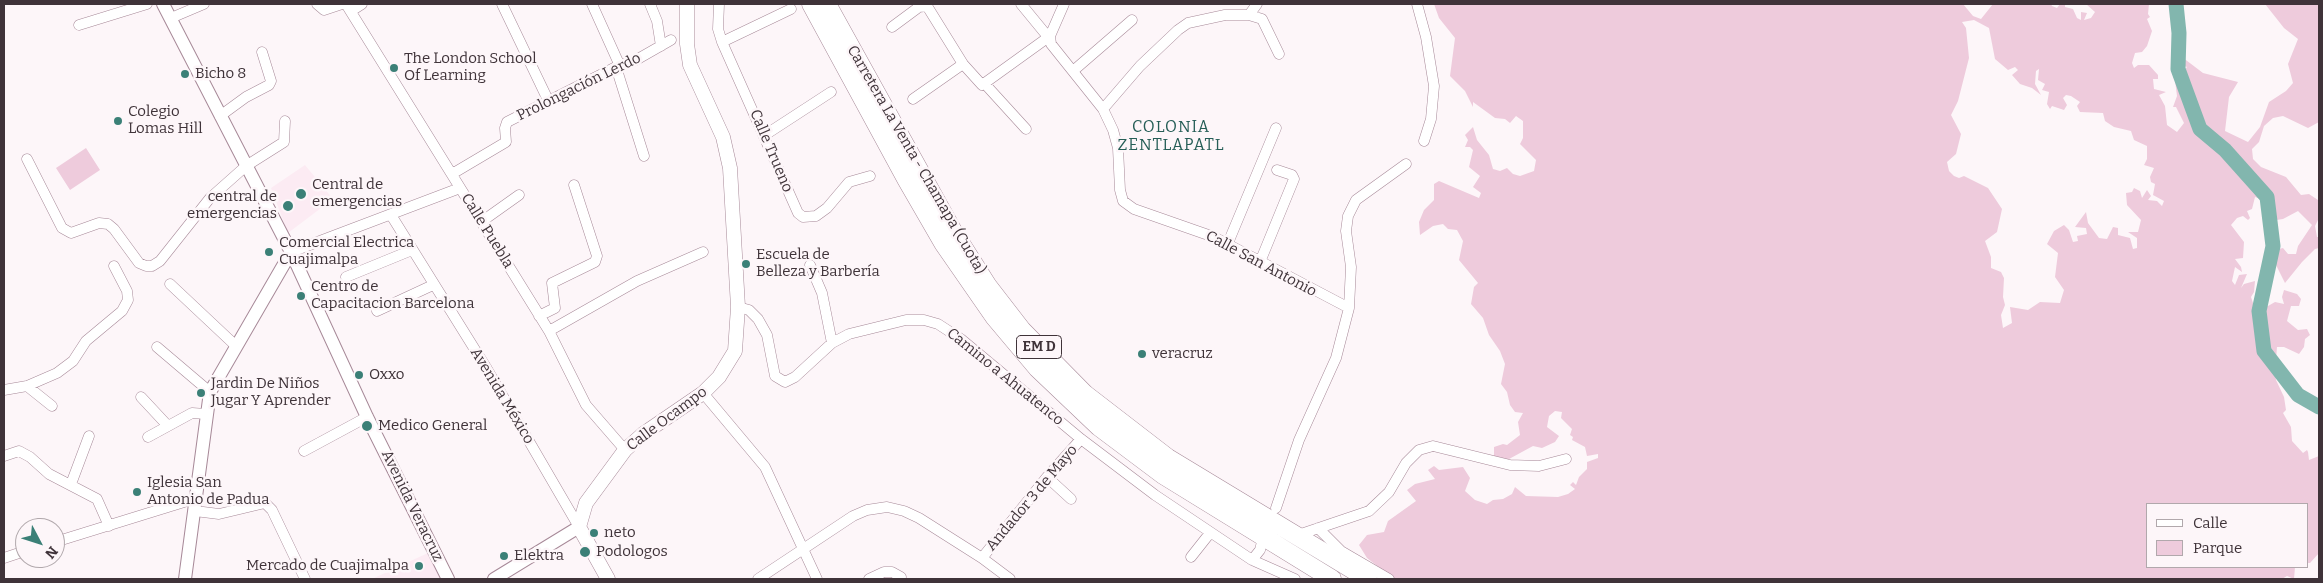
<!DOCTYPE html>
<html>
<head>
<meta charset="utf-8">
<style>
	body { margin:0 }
	#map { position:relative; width:2323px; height:583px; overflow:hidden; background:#fdf6f9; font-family:Bitter,serif }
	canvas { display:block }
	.frame { position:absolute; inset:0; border:5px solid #3f3339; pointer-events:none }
	.legend { position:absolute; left:2146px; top:503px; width:162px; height:65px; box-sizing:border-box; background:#fdf6f9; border:1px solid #b1a8ac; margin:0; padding:6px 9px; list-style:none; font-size:15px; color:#3f3339 }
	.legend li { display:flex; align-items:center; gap:10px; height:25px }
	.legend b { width:25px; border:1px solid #b1a8ac }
	.north { position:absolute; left:15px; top:518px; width:50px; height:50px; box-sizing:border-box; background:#fdf6f9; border:1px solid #b1a8ac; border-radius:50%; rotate:130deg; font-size:14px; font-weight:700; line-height:20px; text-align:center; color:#3f3339 }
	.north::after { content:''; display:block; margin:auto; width:18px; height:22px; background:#3b8077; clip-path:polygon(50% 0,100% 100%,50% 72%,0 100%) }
</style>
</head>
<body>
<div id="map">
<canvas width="2323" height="583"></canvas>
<div class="frame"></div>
<ul class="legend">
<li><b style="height:6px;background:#fff"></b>Calle</li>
<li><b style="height:14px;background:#eecbdc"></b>Parque</li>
</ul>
<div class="north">N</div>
</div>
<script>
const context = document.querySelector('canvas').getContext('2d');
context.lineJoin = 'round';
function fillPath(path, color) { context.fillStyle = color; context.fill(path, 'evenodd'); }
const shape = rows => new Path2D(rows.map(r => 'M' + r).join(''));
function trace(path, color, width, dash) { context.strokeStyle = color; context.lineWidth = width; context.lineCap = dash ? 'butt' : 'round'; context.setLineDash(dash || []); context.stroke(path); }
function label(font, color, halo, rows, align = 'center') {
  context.font = font + ' Bitter,serif'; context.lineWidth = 5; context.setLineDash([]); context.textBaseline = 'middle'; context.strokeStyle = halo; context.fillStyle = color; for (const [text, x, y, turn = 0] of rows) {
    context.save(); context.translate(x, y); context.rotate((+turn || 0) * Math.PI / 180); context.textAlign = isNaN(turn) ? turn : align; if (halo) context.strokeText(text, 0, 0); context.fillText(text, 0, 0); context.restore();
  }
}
fillPath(shape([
	[305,165,333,199,288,233,271,188],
	[430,552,443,579,372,579]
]), '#fcebf3');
fillPath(shape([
	[1434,4,1963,4,1973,16,1981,19,1993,4,2051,4,2052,6,2057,8,2060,4,2065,4,2065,7,2073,9,2077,18,2081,20,2081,12,2087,13,2084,20,2091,18,2095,12,2086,4,2149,4,2148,14,2150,17,2147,19,2152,31,2147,46,2142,52,2135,53,2132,63,2134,68,2138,65,2149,65,2158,75,2158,79,2153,79,2154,89,2166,92,2159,95,2165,106,2167,125,2177,132,2184,123,2176,107,2173,107,2177,96,2175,80,2187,67,2182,65,2178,54,2203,73,2238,82,2229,97,2225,131,2248,142,2260,127,2269,102,2286,91,2293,83,2288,64,2298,39,2284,28,2265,4,2319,4,2319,122,2308,128,2283,116,2273,118,2264,126,2259,142,2252,149,2253,159,2261,167,2286,177,2301,195,2309,194,2318,200,2319,218,2315,226,2317,237,2319,237,2319,248,2315,249,2302,262,2285,283,2274,261,2275,250,2283,248,2288,254,2296,254,2298,246,2312,225,2298,211,2283,219,2270,221,2269,202,2255,197,2252,209,2247,211,2250,218,2248,220,2243,216,2237,218,2231,225,2244,242,2243,258,2235,259,2241,267,2242,272,2235,267,2232,281,2235,285,2239,275,2247,274,2241,288,2244,284,2255,281,2254,292,2251,297,2255,309,2262,305,2268,306,2275,302,2284,304,2282,297,2284,290,2297,294,2301,299,2299,306,2291,306,2287,321,2298,330,2307,329,2310,335,2305,339,2304,347,2299,354,2284,347,2277,347,2275,372,2276,380,2284,397,2286,410,2283,413,2291,427,2292,441,2303,453,2307,450,2308,452,2309,460,2319,456,2319,553,2310,563,2307,563,2307,504,2147,504,2147,567,2295,567,2294,579,2287,576,2282,579,1394,579,1367,558,1359,545,1367,535,1384,532,1388,521,1416,501,1407,490,1415,484,1435,479,1428,470,1434,466,1439,470,1463,467,1470,478,1465,491,1475,500,1487,504,1493,500,1503,499,1512,494,1515,487,1526,496,1558,497,1568,494,1575,489,1570,485,1573,482,1576,485,1579,477,1587,469,1587,462,1598,458,1598,454,1587,456,1585,447,1572,440,1573,437,1570,435,1572,429,1561,418,1562,412,1555,411,1549,416,1547,427,1559,436,1555,442,1542,448,1533,446,1509,459,1507,464,1494,459,1494,447,1503,444,1507,445,1520,435,1518,422,1523,413,1515,412,1510,405,1507,392,1501,384,1505,364,1500,351,1489,335,1483,318,1471,304,1474,287,1478,283,1459,260,1463,241,1457,230,1448,229,1443,224,1433,226,1420,235,1419,222,1424,210,1434,200,1434,184,1439,181,1479,198,1481,193,1473,187,1480,176,1469,167,1473,150,1470,147,1465,147,1468,140,1465,135,1473,127,1477,140,1489,155,1493,169,1500,171,1507,168,1513,174,1520,176,1534,171,1536,160,1520,144,1523,138,1523,121,1516,116,1510,123,1505,119,1495,118,1473,102,1473,107,1465,91,1450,76,1455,38,1439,18],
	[1974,20,1989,28,1995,59,2008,70,2015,67,2018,70,2012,75,2020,84,2032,88,2041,95,2035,84,2036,71,2039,69,2038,80,2045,84,2042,90,2049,92,2047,104,2050,109,2052,106,2064,110,2067,105,2063,98,2066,95,2071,96,2080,102,2077,106,2080,112,2103,113,2105,121,2114,127,2131,131,2134,140,2147,146,2147,159,2144,165,2154,168,2150,177,2151,182,2155,184,2153,195,2164,201,2162,206,2157,201,2148,200,2151,196,2147,190,2142,198,2140,191,2134,188,2132,192,2126,193,2127,205,2141,220,2138,232,2128,232,2137,238,2137,248,2133,249,2130,238,2118,235,2118,228,2113,227,2107,239,2099,238,2088,223,2086,212,2075,227,2086,228,2087,234,2077,236,2078,241,2073,242,2069,230,2064,225,2054,231,2047,244,2058,253,2055,277,2064,290,2060,303,2040,302,2028,310,2010,307,2012,323,2003,328,2001,315,2005,305,2003,297,2004,278,2001,272,1991,268,1991,257,1985,241,1997,232,2002,209,1988,188,1964,176,1959,178,1954,176,1949,171,1947,162,1956,154,1961,134,1951,115,1958,101,1969,58,1966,28,1962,22],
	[86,148,100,170,70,190,56,168]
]), '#eecbdc');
trace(shape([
	[2176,4,2179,33,2178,69,2200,129,2225,150,2267,197,2273,246,2259,311,2264,351,2298,395,2319,407]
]), '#82b6ae', 15);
const minor = shape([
	[317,4,324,10,342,4],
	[346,4,549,331,586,405,625,450],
	[502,4,548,100],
	[592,4,620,66],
	[650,4,657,21,661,46],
	[719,4,718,29,722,42,798,213,803,217,816,216,827,208,849,182,870,176],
	[1064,4,1050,36,1051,44,1103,109,1113,130,1118,148,1120,190,1123,201,1134,209,1214,237,1349,308],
	[1417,4,1426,37,1434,86,1431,119,1424,141],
	[351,11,362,4],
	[1249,15,1262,19,1279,54],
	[171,18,204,4],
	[79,25,147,4],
	[892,27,919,7,927,6,963,64,982,85,1050,36,1044,32,1021,4],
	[722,42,791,9],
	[616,67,644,156],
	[1073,71,1132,20],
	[985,84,1026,129],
	[913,99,963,64],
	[1103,109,1140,66,1178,30,1188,23,1225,15,1249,15,1257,4],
	[220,116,246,97,269,85,271,81,262,52],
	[765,135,831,92],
	[27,159,62,228,71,233,99,223,108,224,114,229,139,263,146,266,152,266,160,261,210,198,246,166,284,142,285,121],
	[452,174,506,142,505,128,507,122,616,67,636,60,671,40],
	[391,215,487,369,579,527],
	[481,222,519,195],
	[1228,243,1276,128],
	[291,252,460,188],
	[1260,262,1294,179,1292,175,1277,170],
	[810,265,822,293,832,343],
	[346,277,412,250],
	[170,284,236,346],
	[738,307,749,310,758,319,767,335,775,376,785,382,795,377,832,343,849,334,906,320,924,320,938,324,961,339,1081,439,1155,495,1252,560,1295,579],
	[377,311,433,285],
	[539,316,555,308,552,283,595,262,597,256,574,185],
	[549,331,637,281,703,252],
	[157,347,210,392],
	[27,386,52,406],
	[4,390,27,386,57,373,73,361,86,341,122,311,128,300,127,291,114,266],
	[703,393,765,467,817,579],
	[141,397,168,426],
	[148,437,192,413,206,414],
	[304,451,367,417],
	[4,456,19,451,30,457,49,474,97,499,109,526],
	[1047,477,1071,499],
	[71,484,89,436],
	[1276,508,1299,440,1336,358,1349,308,1351,267,1346,231,1348,216,1356,200,1406,164],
	[195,511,219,514,265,503,272,510,305,579],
	[1318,528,1341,551,1389,579],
	[1301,534,1369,511,1389,492,1406,463,1419,450,1433,446,1510,465,1539,466,1566,459],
	[55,542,197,498],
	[1191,557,1210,533],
	[4,558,25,551],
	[982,558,1047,477,1081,439],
	[1252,560,1260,550,1262,542],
	[758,579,853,516,867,510,887,507,904,511,919,518,982,558,1010,579],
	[869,579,884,572,892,572,901,577]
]);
const tertiary = shape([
	[163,4,291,252,367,417,448,579],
	[185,579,210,392,291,252],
	[494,579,579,527]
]);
const secondary = shape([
	[608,579,579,527,586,503,625,450,643,434,703,393,719,377,735,351,738,307,730,168,723,137,690,65,687,44,687,4]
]);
const motorway = shape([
	[811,4,906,179,943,243,995,318,1037,368,1099,427,1163,475,1332,579],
	[827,4,953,231,988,286,1022,330,1085,394,1168,458,1368,579]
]);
trace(minor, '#a78998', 11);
trace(tertiary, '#a78998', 14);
trace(secondary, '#a78998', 15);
trace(motorway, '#a78998', 19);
trace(minor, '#fff', 10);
trace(tertiary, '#fff', 12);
trace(secondary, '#fff', 14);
trace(motorway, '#fff', 18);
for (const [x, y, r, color] of [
	[394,68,5,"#3b8077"],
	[185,74,5,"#3b8077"],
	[118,121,5,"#3b8077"],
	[301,194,6,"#3b8077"],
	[288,206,6,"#3b8077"],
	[269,252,5,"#3b8077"],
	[746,264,5,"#3b8077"],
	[301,296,5,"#3b8077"],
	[1142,354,5,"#3b8077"],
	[359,375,5,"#3b8077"],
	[201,393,5,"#3b8077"],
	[367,426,6,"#3b8077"],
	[137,492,5,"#3b8077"],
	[594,533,5,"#3b8077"],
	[585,552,6,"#3b8077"],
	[504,556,5,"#3b8077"],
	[419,566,5,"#3b8077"]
]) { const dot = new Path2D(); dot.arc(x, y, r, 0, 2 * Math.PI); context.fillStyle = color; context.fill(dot); trace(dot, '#fdf6f9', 2); }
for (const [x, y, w] of [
	[1039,347,45]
]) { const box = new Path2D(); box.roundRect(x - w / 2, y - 11.5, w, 23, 4); context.fillStyle = '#fdf6f9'; context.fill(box); trace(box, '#3f3339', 1); }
label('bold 14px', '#3f3339', null, [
	["EM D",1039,347]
]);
label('15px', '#3f3339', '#fdf6f9', [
	["The London School",404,59],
	["Of Learning",404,76],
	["Bicho 8",195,74],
	["Colegio",128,112],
	["Lomas Hill",128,129],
	["Central de",312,185],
	["emergencias",312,202],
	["central de",277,197,"right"],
	["emergencias",277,214,"right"],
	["Comercial Electrica",279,243],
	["Cuajimalpa",279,260],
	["Escuela de",756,255],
	["Belleza y Barbería",756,272],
	["Centro de",311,287],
	["Capacitacion Barcelona",311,304],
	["veracruz",1152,354],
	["Oxxo",369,375],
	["Jardin De Niños",211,384],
	["Jugar Y Aprender",211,401],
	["Medico General",378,426],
	["Iglesia San",147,483],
	["Antonio de Padua",147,500],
	["neto",604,533],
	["Podologos",596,552],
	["Elektra",514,556],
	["Mercado de Cuajimalpa",409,566,"right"]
], 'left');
label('15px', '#3f3339', '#fdf6f9', [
	["Prolongación Lerdo",579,87,-26],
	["Calle Trueno",771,151,67],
	["Carretera La Venta - Chamapa (Cuota)",916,160,60],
	["Calle Puebla",487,231,58],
	["Calle San Antonio",1261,264,28],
	["Camino a Ahuatenco",1005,377,39],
	["Avenida México",502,396,59],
	["Calle Ocampo",667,419,-37],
	["Andador 3 de Mayo",1032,498,-50],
	["Avenida Veracruz",412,506,64]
]);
context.letterSpacing = '1px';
label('16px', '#265e57', '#fdf6f9', [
	["COLONIA",1171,128],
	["ZENTLAPATL",1171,146]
]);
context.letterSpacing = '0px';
</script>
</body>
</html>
